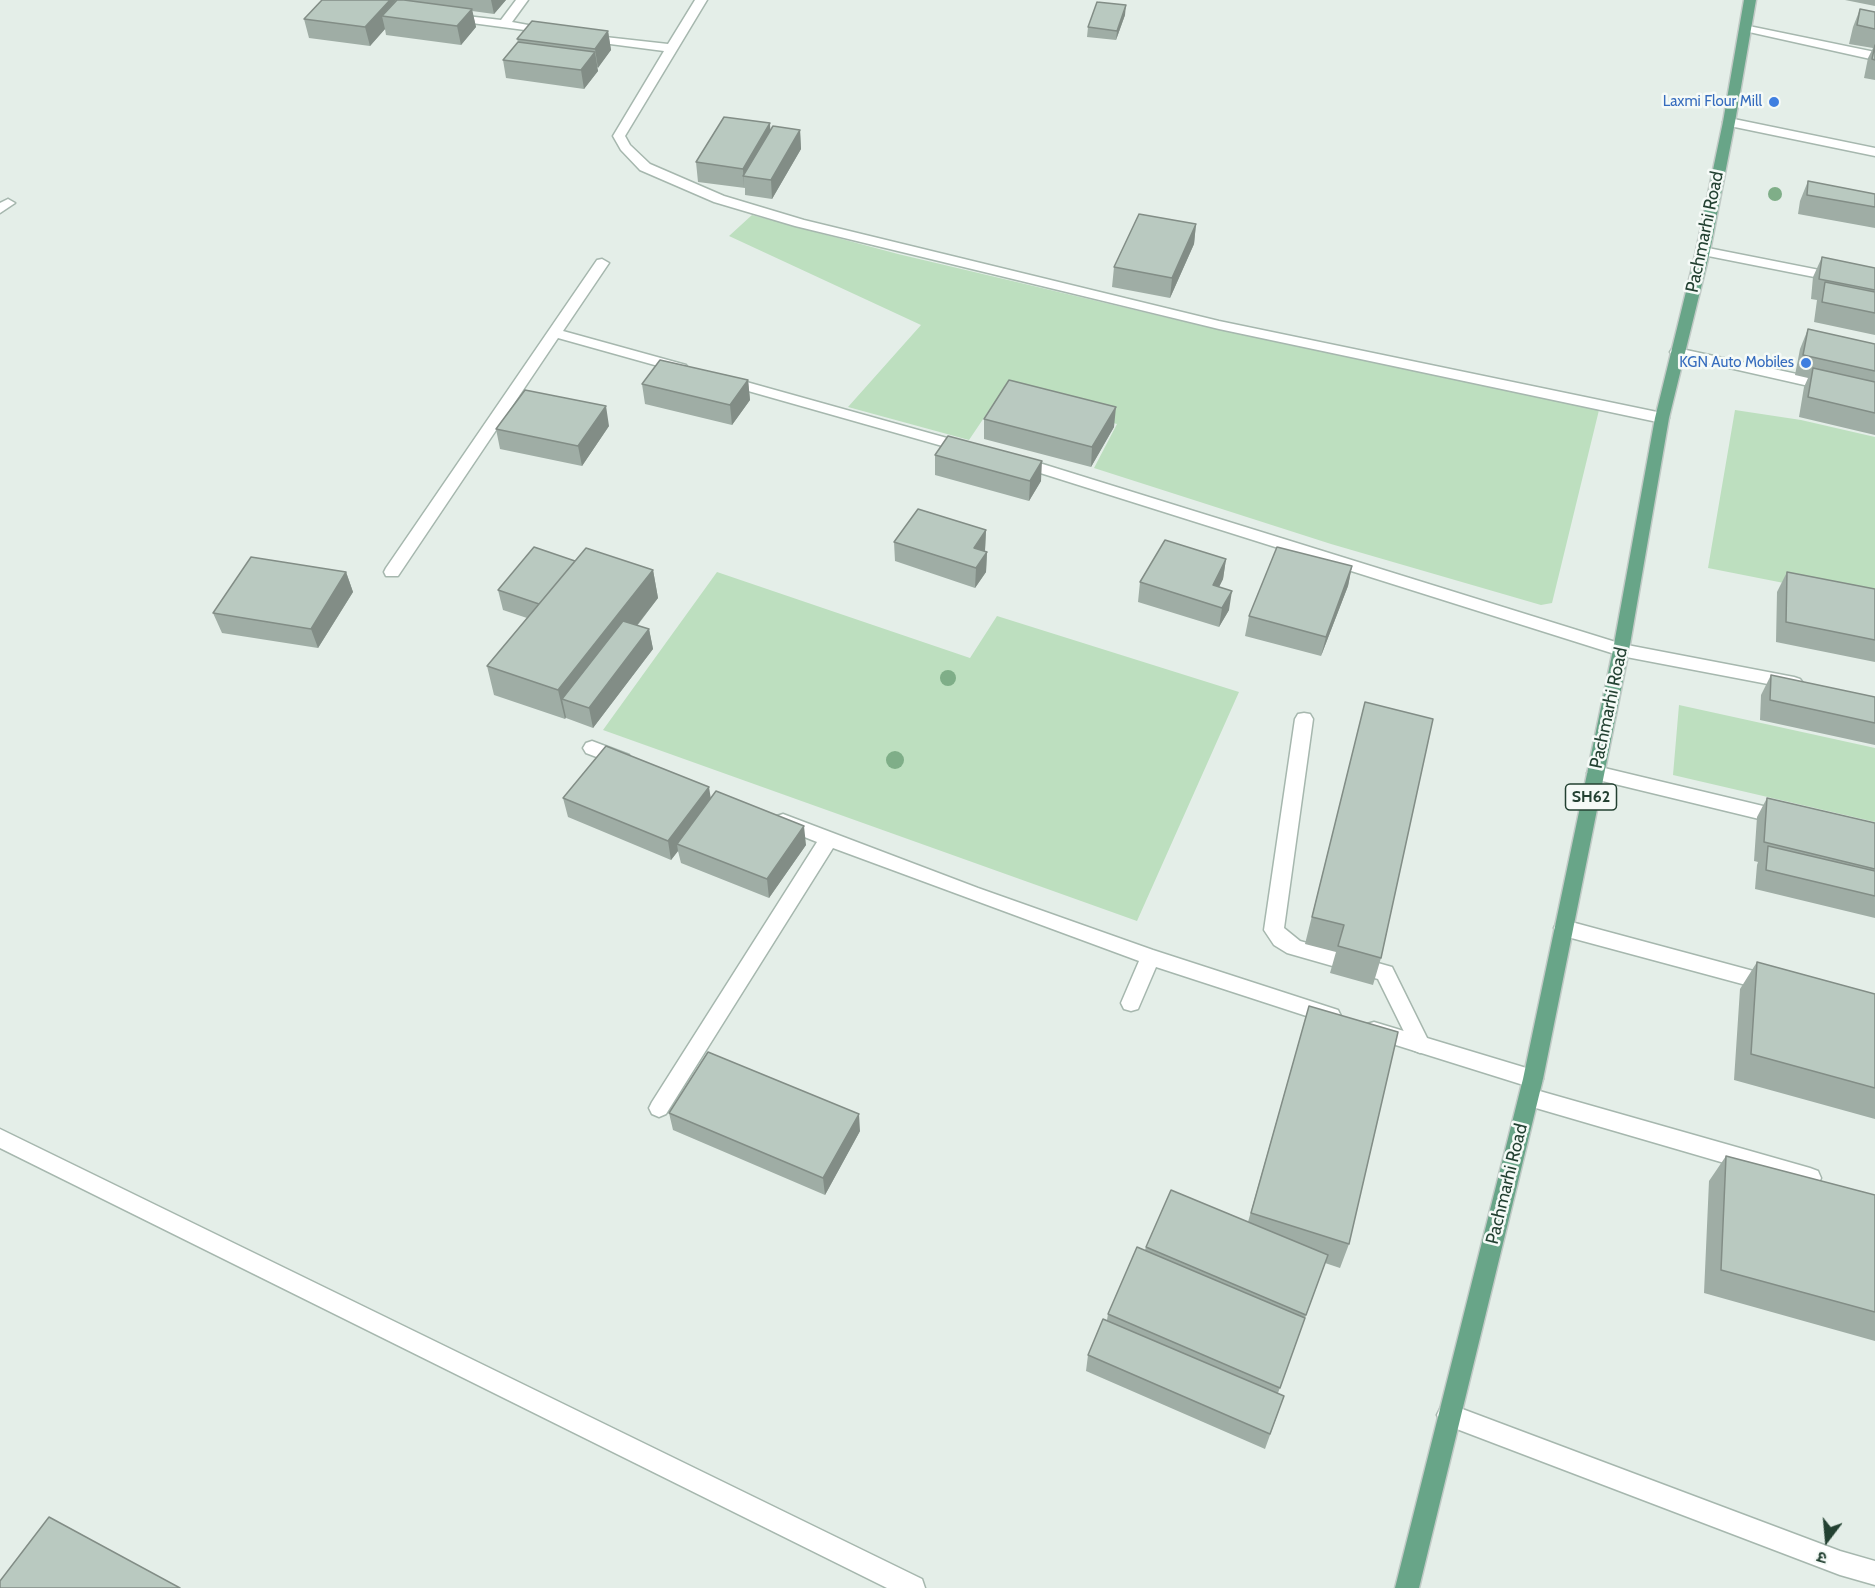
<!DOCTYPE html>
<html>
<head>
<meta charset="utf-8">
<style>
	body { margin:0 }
	#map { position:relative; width:1875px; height:1588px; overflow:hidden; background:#e4eee8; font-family:Cabin,"Noto Sans Devanagari",sans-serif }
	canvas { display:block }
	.north { position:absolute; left:1797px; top:1510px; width:60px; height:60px; -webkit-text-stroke:4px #f5faf7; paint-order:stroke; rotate:196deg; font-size:16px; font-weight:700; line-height:24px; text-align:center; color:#234132 }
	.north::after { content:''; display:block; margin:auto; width:21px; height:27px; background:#234132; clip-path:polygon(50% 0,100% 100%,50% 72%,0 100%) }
</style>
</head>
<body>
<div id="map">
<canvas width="1875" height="1588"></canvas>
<div class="north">उ</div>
</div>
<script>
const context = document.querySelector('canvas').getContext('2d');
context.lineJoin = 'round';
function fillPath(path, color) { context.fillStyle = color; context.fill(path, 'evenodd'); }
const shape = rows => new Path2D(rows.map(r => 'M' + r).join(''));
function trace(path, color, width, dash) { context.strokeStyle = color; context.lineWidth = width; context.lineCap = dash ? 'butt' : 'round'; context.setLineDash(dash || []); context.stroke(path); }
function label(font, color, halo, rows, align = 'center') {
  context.font = font + ' Cabin,sans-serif'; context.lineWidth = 5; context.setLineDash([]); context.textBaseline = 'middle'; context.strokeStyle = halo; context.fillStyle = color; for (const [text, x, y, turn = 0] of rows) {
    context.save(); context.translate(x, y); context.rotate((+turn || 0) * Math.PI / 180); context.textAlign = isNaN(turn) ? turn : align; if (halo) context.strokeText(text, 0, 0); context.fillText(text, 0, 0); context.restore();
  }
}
fillPath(shape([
	[752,215,898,254,1190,323,1599,410,1552,603,1541,605,1331,544,1094,468,1117,424,1000,394,969,440,848,407,921,325,729,236],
	[1735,410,1801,420,1875,437,1875,601,1708,568],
	[717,572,970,658,997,616,1239,692,1137,921,603,730],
	[1679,705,1875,748,1875,822,1673,775]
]), '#bddfbf');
const service = shape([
	[1304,713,1310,714,1313,719,1284,928,1300,941,1392,967,1430,1044,1427,1050,1420,1053,1413,1050,1378,979,1287,953,1274,945,1264,930,1295,719,1298,714,1304,713]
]);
const minor = shape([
	[516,0,528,0,512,22,555,30,555,34,449,20,443,17,449,14,501,20,516,0],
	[695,0,707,0,625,136,630,145,650,164,724,196,804,220,1219,321,1662,413,1669,418,1662,423,1219,329,795,226,714,202,640,170,621,150,613,136,664,51,587,41,581,38,587,35,668,44,695,0],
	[1744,25,1875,52,1875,60,1740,30,1740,26,1744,25],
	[1729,118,1875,148,1875,156,1725,125,1723,122,1729,118],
	[8,199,15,203,0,213,0,203,8,199],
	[1703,247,1875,281,1875,289,1698,254,1696,251,1698,248,1703,247],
	[602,259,609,263,563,331,686,365,688,368,686,371,676,371,558,338,398,576,386,576,384,572,386,568,597,260,602,259],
	[1677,348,1875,391,1875,401,1672,355,1670,352,1672,349,1677,348],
	[725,376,972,445,975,448,967,453,720,383,718,380,725,376],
	[1020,457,1622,644,1794,677,1800,679,1803,683,1800,687,1794,689,1621,656,1015,465,1012,462,1015,459,1020,457],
	[592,741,629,755,632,760,629,765,623,767,586,753,583,748,586,743,592,741],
	[1596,766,1784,811,1790,813,1793,818,1790,823,1784,825,1590,778,1587,773,1590,768,1596,766],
	[783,814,978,888,1153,950,1338,1010,1341,1016,1338,1022,1331,1024,1156,967,1138,1009,1131,1011,1124,1009,1121,1003,1139,961,833,848,666,1114,659,1117,652,1114,649,1108,652,1102,817,842,777,826,774,821,777,816,783,814],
	[1564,920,1772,976,1779,978,1782,984,1779,990,1772,992,1564,936,1557,934,1554,928,1557,922,1564,920],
	[1374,1022,1533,1070,1540,1073,1543,1079,1540,1085,1533,1088,1367,1036,1364,1030,1367,1024,1374,1022],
	[1529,1088,1810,1168,1818,1171,1821,1178,1818,1185,1810,1188,1529,1106,1522,1103,1519,1097,1522,1091,1529,1088],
	[0,1129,922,1579,925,1588,887,1588,0,1148,0,1129],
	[1449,1404,1840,1551,1875,1561,1875,1585,1840,1575,1441,1423,1437,1415,1441,1407,1449,1404]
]);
const primary = shape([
	[1744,0,1756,0,1735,122,1710,251,1669,418,1629,650,1543,1079,1419,1588,1395,1588,1523,1079,1613,650,1655,418,1696,251,1723,122,1744,0]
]);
trace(service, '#a6b7ae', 3);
trace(minor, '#a6b7ae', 3);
trace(primary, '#c1cac6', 3);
fillPath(service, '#fff');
fillPath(minor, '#fff');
fillPath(primary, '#68a588');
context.fillStyle = '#7fae88';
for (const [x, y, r] of [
	[1775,194,7],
	[948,678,8],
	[895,760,9]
]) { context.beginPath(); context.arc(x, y, r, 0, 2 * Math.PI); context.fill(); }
fillPath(shape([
	[322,0,506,0,494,14,472,11,476,27,461,45,386,35,385,29,370,46,309,38,304,19],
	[1845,0,1875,0,1875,6],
	[1860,9,1875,12,1875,80,1864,78,1868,58,1873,48,1849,44,1853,27],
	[1125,15,1116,40,1087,37,1088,27],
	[608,31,611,50,597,68,598,71,584,89,506,78,503,60,518,42,517,39],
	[770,130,800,130,801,149,772,199,745,195,745,188,698,182,696,162],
	[1808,181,1875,194,1875,228,1798,214,1800,201],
	[1196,224,1194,244,1170,298,1112,287,1114,267],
	[1822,257,1875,268,1875,335,1814,322,1817,300,1811,299,1813,277],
	[1808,329,1875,344,1875,435,1799,417,1804,387,1808,378,1795,375,1800,349],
	[748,380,750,400,732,425,645,404,642,384],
	[984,419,1114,427,1091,467,984,439],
	[609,426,582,466,500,449,496,429],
	[935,455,1041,481,1029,501,935,475],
	[986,530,985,551,987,552,986,572,975,588,895,561,894,542],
	[1226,559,1223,579,1219,587,1229,610,1219,627,1138,602,1140,582],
	[575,561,653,570,658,598,637,626,649,629,653,649,593,728,566,718,566,717,565,719,494,695,487,666,527,618,503,610,498,590],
	[1352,566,1348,586,1321,656,1245,636,1249,616],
	[346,572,353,592,318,648,222,633,213,613],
	[1787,572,1875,589,1875,662,1776,642,1777,592],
	[1771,675,1875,697,1875,745,1760,720,1761,695],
	[1365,702,1381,958,1373,985,1330,973,1336,952,1305,944],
	[563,798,711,799,806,845,769,898,681,863,678,851,671,860,568,817],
	[1767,798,1875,823,1875,918,1755,889,1757,865,1758,862,1754,861,1757,817],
	[1757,962,1875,994,1875,1119,1734,1080,1740,989],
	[1309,1006,1349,1244,1340,1268,1325,1263,1278,1393,1284,1396,1265,1449,1086,1371,1088,1355,1107,1320,1108,1314,1145,1250,1146,1247,1248,1222],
	[669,1113,860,1131,825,1195,673,1130],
	[1726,1156,1875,1195,1875,1341,1704,1293,1709,1181]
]), '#9fada5');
fillPath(shape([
	[390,0,396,0,382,16,385,29,370,46,365,27],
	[491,0,506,0,494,14],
	[1126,5,1125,15,1116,40,1117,31],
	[472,9,476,27,461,45,457,26],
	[608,31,611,50,598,68,595,49],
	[595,52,598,71,584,89,581,70],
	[770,123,771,142,743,176,744,188,743,169],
	[800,130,801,149,772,199,771,180],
	[1196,224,1194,244,1170,298,1172,278],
	[748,380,750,400,732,425,730,405],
	[606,406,609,426,582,466,578,446],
	[1116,407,1114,427,1091,467,1092,447],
	[1042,461,1041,481,1029,501,1030,481],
	[986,530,985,550,973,568,974,548],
	[987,552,986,572,975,588,976,568],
	[1226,559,1223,579,1210,605,1213,585],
	[1352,566,1348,586,1321,656,1326,637],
	[653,570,658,598,576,704,562,699,566,717,565,719,558,690],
	[346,572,353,592,318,648,311,629],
	[1232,591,1229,610,1219,627,1222,608],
	[649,629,653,649,593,728,589,708],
	[709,787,712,806,677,844,678,851,671,860,668,841],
	[804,826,806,845,769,898,767,879],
	[859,1114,860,1131,825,1195,823,1178]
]), '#828d86');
const building = shape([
	[322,0,390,0,365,27,304,19,322,0],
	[397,0,404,0,472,9,457,26,382,16,397,0],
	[1097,2,1126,5,1117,31,1088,27,1097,2],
	[1860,9,1875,12,1875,29,1857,25,1860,9],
	[532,21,608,31,595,49,517,39,532,21],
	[518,42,595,52,581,70,503,60,518,42],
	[1875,45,1875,60,1872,59,1875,45],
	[724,117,770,123,743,169,696,162,724,117],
	[773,126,800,130,771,180,743,176,773,126],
	[1808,181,1875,194,1875,207,1807,195,1808,181],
	[1139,214,1196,224,1172,278,1114,267,1139,214],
	[1822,257,1875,268,1875,290,1819,279,1822,257],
	[1825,282,1875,292,1875,313,1822,302,1825,282],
	[1808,329,1875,344,1875,371,1803,355,1808,329],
	[660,360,748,380,730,405,642,384,660,360],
	[1813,368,1875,382,1875,413,1808,397,1813,368],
	[1009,380,1116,407,1092,447,984,419,1009,380],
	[525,390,606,406,578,446,496,429,525,390],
	[948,436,1042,461,1030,481,935,455,948,436],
	[918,509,986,530,974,548,987,552,976,568,894,542,918,509],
	[1165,540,1226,559,1213,585,1232,591,1222,608,1140,582,1165,540],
	[534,547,575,561,539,604,498,590,534,547],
	[1277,547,1352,566,1326,637,1249,616,1277,547],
	[586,548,653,570,558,690,487,666,586,548],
	[251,557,346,572,311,629,213,613,251,557],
	[1787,572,1875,589,1875,640,1786,622,1787,572],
	[623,621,649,629,589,708,562,699,623,621],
	[1771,675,1875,697,1875,723,1770,700,1771,675],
	[1365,702,1433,719,1381,958,1338,946,1344,925,1312,917,1365,702],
	[606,746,709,787,668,841,563,798,606,746],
	[716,791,804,826,767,879,677,844,716,791],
	[1767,798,1875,823,1875,869,1764,842,1767,798],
	[1768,846,1875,871,1875,896,1766,870,1768,846],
	[1757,962,1875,994,1875,1088,1751,1054,1757,962],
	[1309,1006,1398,1032,1349,1244,1251,1213,1309,1006],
	[708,1052,859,1114,823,1178,669,1113,708,1052],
	[1726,1156,1875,1195,1875,1312,1721,1270,1726,1156],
	[1171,1190,1328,1255,1306,1315,1146,1247,1171,1190],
	[1137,1247,1305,1318,1280,1388,1108,1314,1137,1247],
	[1103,1319,1284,1396,1270,1434,1088,1355,1103,1319],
	[49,1517,180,1588,0,1588,0,1581,49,1517]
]);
fillPath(building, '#b9c9c0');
trace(building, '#828d86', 1.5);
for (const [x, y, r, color] of [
	[1774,102,6,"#3f7fe0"],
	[1806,363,6,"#3f7fe0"]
]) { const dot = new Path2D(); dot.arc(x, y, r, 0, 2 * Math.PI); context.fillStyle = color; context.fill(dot); trace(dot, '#f5faf7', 2); }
label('15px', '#366cbe', '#f5faf7', [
	["Laxmi Flour Mill",1762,102],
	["KGN Auto Mobiles",1794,363]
], 'right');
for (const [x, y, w] of [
	[1591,797,51]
]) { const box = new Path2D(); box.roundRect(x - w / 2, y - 13, w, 26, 4.5); context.fillStyle = '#f5faf7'; context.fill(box); trace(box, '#234132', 1.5); }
label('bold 16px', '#234132', null, [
	["SH62",1591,797]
]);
label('18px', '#234132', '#f5faf7', [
	["Pachmarhi Road",1705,232,-78],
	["Pachmarhi Road",1609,708,-78],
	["Pachmarhi Road",1507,1184,-76]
]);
</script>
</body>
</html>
